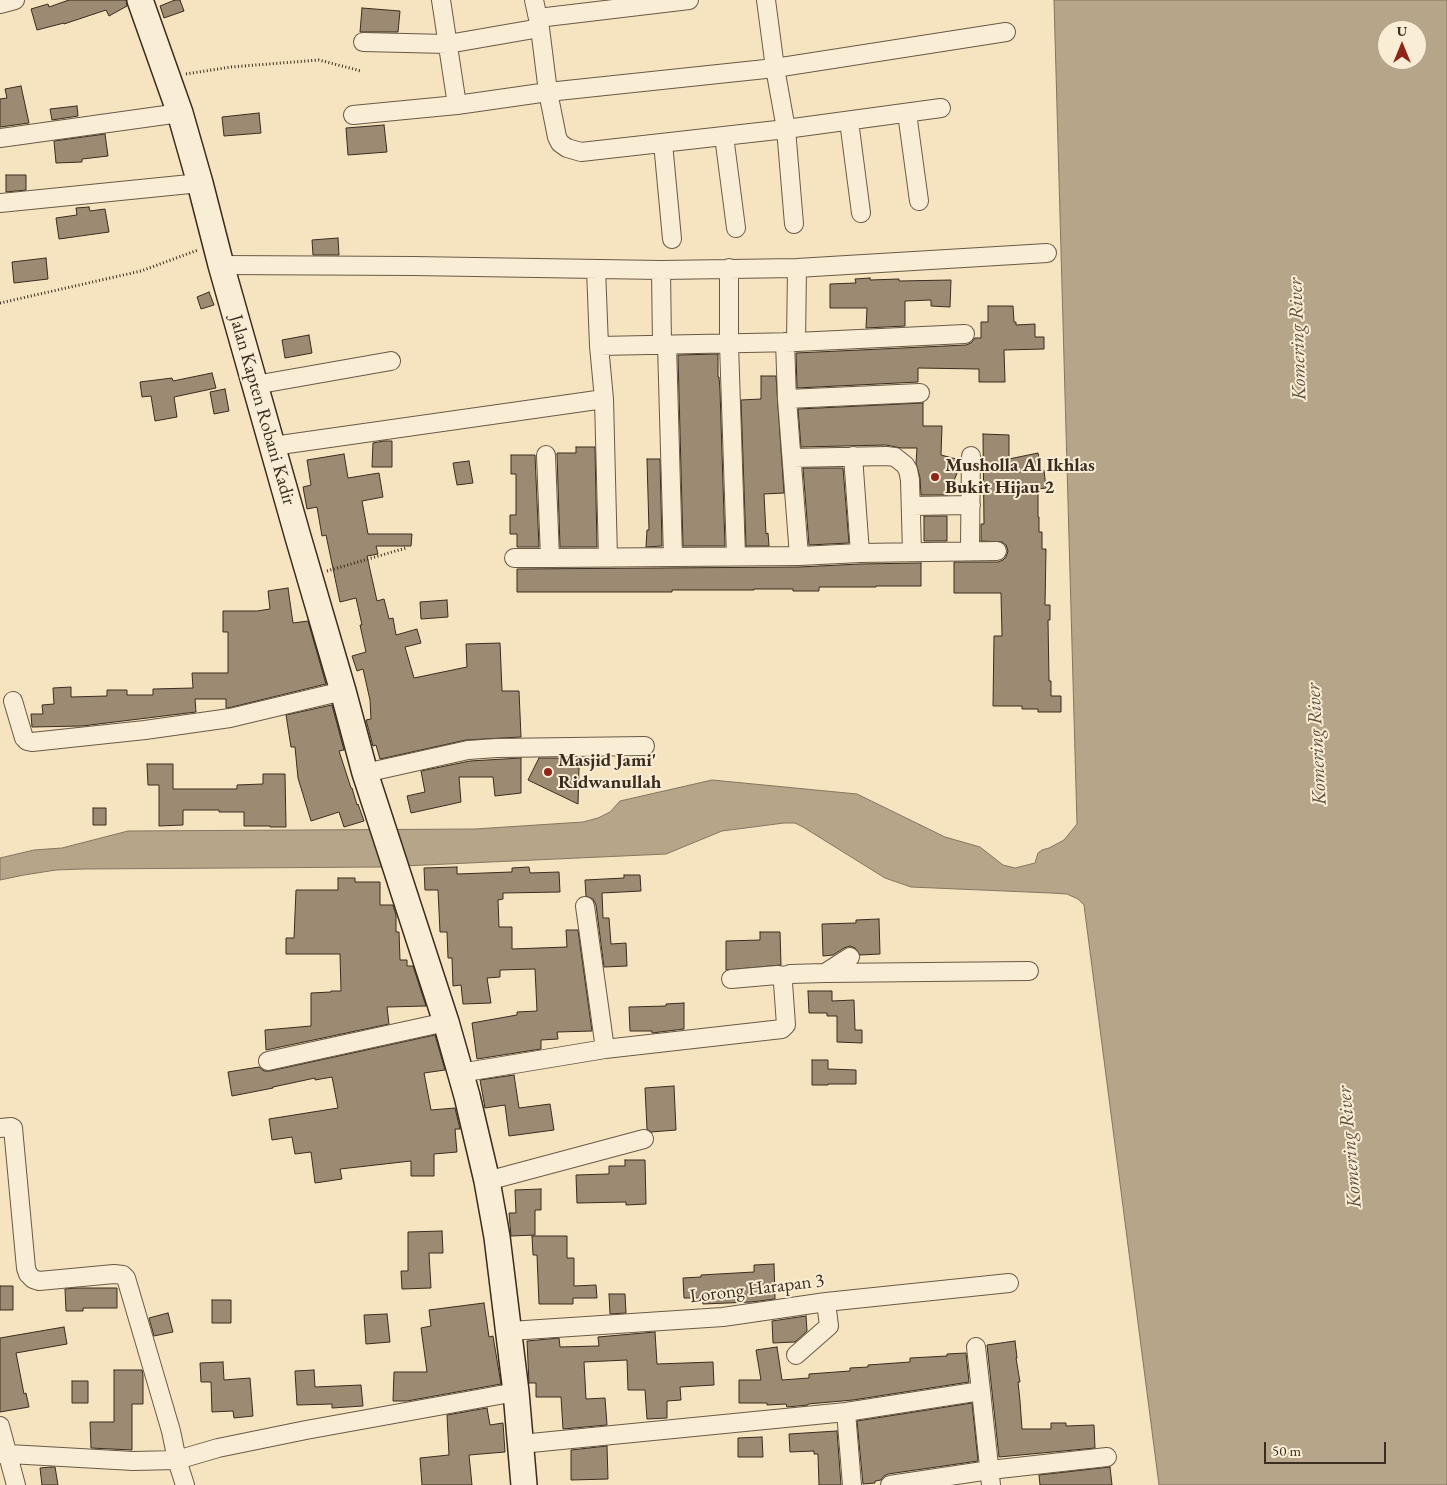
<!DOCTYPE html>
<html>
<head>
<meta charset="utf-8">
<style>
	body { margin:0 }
	#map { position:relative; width:1447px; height:1485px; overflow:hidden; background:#f6e3bf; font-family:"EB Garamond",serif }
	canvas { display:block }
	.north { position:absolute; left:1377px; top:20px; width:50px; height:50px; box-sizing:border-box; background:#f9edd5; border:1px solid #ada08c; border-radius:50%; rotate:0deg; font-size:14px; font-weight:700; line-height:20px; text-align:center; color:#3a2c1f }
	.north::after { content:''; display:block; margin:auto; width:18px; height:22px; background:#8f2418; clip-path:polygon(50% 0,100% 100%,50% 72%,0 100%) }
	.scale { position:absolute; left:1264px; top:1442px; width:122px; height:22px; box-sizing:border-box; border:2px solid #3a2c1f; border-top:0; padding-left:6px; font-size:15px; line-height:18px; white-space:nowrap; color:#3a2c1f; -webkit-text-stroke:4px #f9edd5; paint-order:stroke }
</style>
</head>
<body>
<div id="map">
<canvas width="1447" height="1485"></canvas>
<div class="north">U</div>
<div class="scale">50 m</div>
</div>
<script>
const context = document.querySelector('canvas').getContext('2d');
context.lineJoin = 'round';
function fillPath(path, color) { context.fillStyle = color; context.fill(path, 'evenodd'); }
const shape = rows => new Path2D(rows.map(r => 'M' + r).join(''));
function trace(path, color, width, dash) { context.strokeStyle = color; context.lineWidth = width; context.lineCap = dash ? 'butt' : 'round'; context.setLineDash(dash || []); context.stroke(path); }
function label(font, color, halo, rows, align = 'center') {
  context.font = font + ' "EB Garamond",serif'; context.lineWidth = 4; context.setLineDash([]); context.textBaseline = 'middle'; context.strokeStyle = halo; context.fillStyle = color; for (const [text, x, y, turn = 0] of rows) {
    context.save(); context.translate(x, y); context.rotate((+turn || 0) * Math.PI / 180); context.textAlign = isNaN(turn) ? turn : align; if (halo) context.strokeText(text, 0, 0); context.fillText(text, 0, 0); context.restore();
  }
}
const water = shape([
	[1054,0,1447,0,1447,1485,1159,1485,1084,905,1078,899,1067,894,1051,893,911,887,885,878,803,827,795,823,784,823,722,831,666,854,381,867,83,869,56,870,24,875,0,880,0,858,34,850,62,848,128,831,475,829,583,822,598,818,610,812,620,801,712,780,857,794,945,837,980,847,1003,865,1015,868,1035,863,1038,853,1042,850,1049,848,1064,840,1077,824,1054,0],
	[1387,30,1417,30,1417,60,1387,60,1387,30]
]);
fillPath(water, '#b6a589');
trace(water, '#84755f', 1);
const building = shape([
	[69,0,126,0,127,6,109,16,106,10,64,24,64,23,37,30,31,9,48,4,49,7,69,0],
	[175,0,180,0,184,11,164,18,160,6,175,0],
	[362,8,400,11,398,32,360,32,362,8],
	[21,86,29,123,0,127,0,99,7,98,5,89,21,86],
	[77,106,78,116,52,120,50,109,77,106],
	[259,113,261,133,224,136,222,117,259,113],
	[384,125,387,152,348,155,346,128,384,125],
	[105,134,108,156,82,159,82,162,56,163,54,141,105,134],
	[6,175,26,175,26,190,6,192,6,175],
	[89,207,90,211,105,209,109,232,59,239,56,218,77,215,76,208,89,207],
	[338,238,339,255,313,255,312,240,338,238],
	[46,258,48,279,14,283,12,262,46,258],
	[870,278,870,280,899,279,899,281,951,280,950,307,931,306,931,300,905,301,905,326,866,328,867,308,830,308,830,284,856,283,855,279,870,278],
	[209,292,214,305,201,309,197,297,209,292],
	[988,306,1013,306,1014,322,1016,322,1016,325,1035,324,1035,337,1044,337,1044,349,1004,350,1005,382,979,382,979,369,918,368,918,382,797,388,796,353,966,345,971,343,975,338,981,338,981,322,988,322,988,306],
	[309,335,312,353,285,358,282,340,309,335],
	[718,354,718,377,719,377,720,391,725,546,683,546,678,355,718,354],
	[212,373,216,388,174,397,177,417,155,421,151,396,142,397,140,382,172,378,173,381,212,373],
	[761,376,776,376,784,493,764,494,766,534,768,533,769,546,746,546,741,400,761,399,761,376],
	[225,389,229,411,214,414,210,392,225,389],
	[923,403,923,426,942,426,941,455,960,460,960,466,948,495,921,495,920,478,916,463,917,448,901,448,886,445,801,447,798,409,923,403],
	[983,434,1009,435,1009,459,1038,453,1042,471,1044,470,1046,488,1038,489,1038,517,1039,517,1039,532,1042,532,1042,549,1046,549,1045,605,1050,605,1050,620,1048,620,1049,681,1051,681,1051,696,1061,696,1061,712,1038,712,1038,709,1022,709,1022,706,993,706,994,636,1002,636,1001,593,954,593,954,562,998,562,1003,560,1006,557,1008,551,1006,545,1002,542,981,541,981,524,984,524,983,434],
	[384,441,392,441,392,467,372,467,373,443,384,441],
	[576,447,595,447,597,547,560,547,557,455,557,453,576,453,576,447],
	[344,454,348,478,379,473,383,497,362,501,368,534,412,534,411,546,376,546,378,554,367,556,377,601,384,599,389,619,393,618,396,635,417,629,421,643,405,647,414,678,467,667,466,644,500,643,502,691,519,691,521,737,466,740,380,759,376,745,373,746,366,720,371,719,370,700,363,669,357,671,352,656,366,652,360,625,362,625,356,598,340,602,326,535,322,536,317,507,307,509,303,487,311,485,307,460,344,454],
	[511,455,535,455,539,547,517,547,517,534,510,534,510,515,516,515,516,474,511,474,511,455],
	[647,459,660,459,662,546,646,547,647,530,649,530,647,459],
	[469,461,473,483,457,485,453,463,469,461],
	[803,468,843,468,849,543,809,545,803,468],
	[924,516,947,516,947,541,924,541,924,516],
	[921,563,921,586,876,586,876,587,819,587,819,591,793,591,793,589,754,589,754,590,672,590,672,592,517,592,517,569,799,567,860,564,921,563],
	[288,588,293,623,308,621,326,684,228,708,226,708,226,699,195,699,196,712,82,726,32,727,31,714,43,714,42,705,54,704,53,688,71,687,71,697,107,696,107,690,127,690,127,695,153,695,153,689,193,688,192,673,228,673,228,632,223,632,223,611,257,611,270,609,268,591,288,588],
	[447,600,448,617,421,619,420,602,447,600],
	[332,705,344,750,339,751,351,788,352,788,357,805,358,804,364,821,344,827,339,812,311,821,298,778,295,747,291,747,286,715,332,705],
	[521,758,521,793,495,796,493,777,459,777,461,802,411,813,407,796,425,792,421,771,470,761,521,758],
	[539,758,557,758,579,768,578,804,528,780,539,758],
	[147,764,173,764,173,789,237,789,237,785,263,784,263,774,285,774,286,827,270,827,270,826,244,826,244,812,219,812,219,810,183,810,183,825,159,826,159,785,148,785,147,764],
	[93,808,106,808,106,825,93,825,93,808],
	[457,867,457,874,512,872,512,868,529,867,530,873,559,872,560,892,503,893,503,899,498,900,499,927,512,927,512,949,567,947,566,930,578,930,592,1031,557,1032,558,1039,541,1040,541,1049,477,1059,472,1023,517,1015,517,1012,537,1011,535,969,500,970,500,977,487,978,491,1003,463,1004,461,985,453,986,452,958,448,958,447,932,440,932,438,890,425,890,424,868,457,867],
	[624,875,640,875,641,891,602,893,603,918,609,918,611,944,626,943,627,966,604,967,596,905,593,899,586,896,585,880,624,878,624,875],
	[338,878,355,878,355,882,380,882,380,905,393,905,396,915,396,932,399,932,400,960,407,960,407,966,413,966,426,1006,387,1007,389,1024,266,1050,265,1030,311,1026,311,993,331,992,331,991,341,991,340,954,286,954,286,938,294,938,296,890,338,890,338,878],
	[879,919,880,954,860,955,855,948,850,946,844,948,833,955,823,956,822,924,856,923,856,920,879,919],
	[760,932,780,932,781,965,726,970,726,941,760,940,760,932],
	[808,991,832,991,832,1001,854,1000,855,1030,862,1030,862,1043,837,1042,837,1016,827,1016,827,1013,809,1013,808,991],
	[684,1003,684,1029,652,1033,652,1031,630,1031,629,1007,666,1006,666,1004,684,1003],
	[435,1035,445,1070,424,1073,431,1110,455,1108,460,1129,455,1129,457,1152,434,1154,434,1176,411,1176,411,1161,340,1169,342,1179,315,1183,311,1152,295,1154,292,1137,272,1140,269,1119,338,1108,332,1077,315,1080,315,1078,273,1087,273,1088,232,1096,228,1072,259,1067,264,1071,270,1071,435,1035],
	[812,1060,828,1060,828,1069,856,1070,856,1084,828,1084,828,1085,812,1085,812,1060],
	[514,1075,519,1108,550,1104,554,1130,509,1136,505,1105,485,1108,480,1080,514,1075],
	[674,1086,676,1130,651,1132,647,1129,645,1088,674,1086],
	[625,1160,645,1160,646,1204,626,1205,626,1202,577,1203,576,1175,609,1174,609,1166,625,1166,625,1160],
	[541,1189,541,1210,535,1210,535,1235,511,1236,509,1213,516,1213,515,1190,541,1189],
	[442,1231,443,1253,429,1253,431,1288,402,1289,401,1271,408,1271,408,1232,442,1231],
	[532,1236,567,1236,567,1258,574,1258,574,1286,596,1285,597,1298,573,1298,573,1304,539,1304,537,1255,533,1255,532,1236],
	[774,1264,775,1299,751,1302,703,1304,702,1298,684,1298,683,1278,701,1277,701,1275,754,1272,754,1265,774,1264],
	[0,1286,13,1286,13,1310,0,1310,0,1286],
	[76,1288,117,1288,117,1308,83,1308,83,1311,66,1311,65,1289,76,1288],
	[609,1294,625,1294,626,1313,610,1314,609,1294],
	[212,1300,231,1300,231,1323,212,1323,212,1300],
	[484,1303,489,1337,493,1336,501,1384,407,1401,393,1401,394,1372,427,1372,421,1328,431,1326,429,1310,484,1303],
	[168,1313,173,1332,154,1336,149,1318,168,1313],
	[387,1314,390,1342,366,1344,364,1315,387,1314],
	[806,1316,807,1331,795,1342,773,1343,772,1321,806,1316],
	[64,1327,67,1344,16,1353,24,1394,26,1393,29,1407,0,1412,0,1338,64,1327],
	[655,1332,657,1364,713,1362,714,1385,680,1387,681,1400,667,1401,667,1418,647,1419,645,1390,628,1390,627,1360,584,1362,586,1399,605,1398,607,1425,563,1429,561,1397,536,1397,536,1383,529,1383,527,1341,559,1338,560,1347,599,1346,598,1337,655,1332],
	[1015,1341,1017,1358,1016,1358,1020,1382,1018,1382,1020,1401,1022,1429,1051,1429,1051,1423,1066,1423,1066,1426,1094,1425,1095,1448,999,1457,987,1345,1015,1341],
	[777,1347,782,1380,809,1378,809,1374,850,1371,850,1368,868,1367,868,1365,910,1362,910,1358,947,1356,947,1354,966,1353,969,1382,853,1400,808,1404,808,1405,787,1407,786,1404,767,1405,767,1403,739,1403,739,1380,761,1380,756,1350,777,1347],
	[223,1362,224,1380,250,1378,253,1416,234,1418,233,1411,212,1412,211,1382,201,1382,200,1363,223,1362],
	[114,1370,142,1370,143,1375,143,1404,132,1404,132,1450,91,1448,90,1422,114,1422,114,1370],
	[314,1370,315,1387,361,1385,363,1406,332,1408,332,1404,297,1405,295,1371,314,1370],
	[72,1381,88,1381,88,1403,72,1403,72,1381],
	[972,1403,978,1461,888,1474,884,1476,881,1480,875,1481,875,1483,863,1484,857,1421,972,1403],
	[487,1408,490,1425,503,1423,505,1452,469,1455,472,1485,422,1485,420,1458,449,1455,447,1415,487,1408],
	[837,1431,841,1485,819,1485,818,1454,814,1454,814,1451,790,1452,789,1434,837,1431],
	[762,1437,763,1457,738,1457,738,1438,762,1437],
	[607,1446,608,1479,571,1480,571,1450,607,1446],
	[51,1467,55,1467,58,1485,42,1485,40,1468,51,1467],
	[1110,1467,1112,1485,1040,1485,1039,1475,1110,1467]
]);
fillPath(building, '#9c8b72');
trace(building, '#3a2c1f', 1);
const minor = shape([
	[441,0,457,105],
	[766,0,775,68,786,129,581,152,567,148,560,143,557,137,548,92,775,68,1006,32],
	[0,4,15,0],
	[538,18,689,0],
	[363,42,448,44,540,28],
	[907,113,919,201],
	[353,115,457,105,548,92,540,28,534,0],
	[849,121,861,213],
	[724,136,736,228],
	[0,138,180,113],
	[663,143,672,239],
	[0,203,200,183],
	[794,224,786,129,941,108],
	[221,265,413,266,661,270,797,268,1047,253],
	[729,268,729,344,736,556],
	[596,269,599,346,604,399,608,558],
	[661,270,662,345],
	[785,342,787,399,799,556],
	[796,342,797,268],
	[667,345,673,557],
	[599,346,796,342,965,334],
	[255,385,391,361],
	[787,399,920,393],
	[273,446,604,399],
	[546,455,550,558,799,556,860,553,997,551],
	[853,456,860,553],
	[792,458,886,456,895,457,905,465,908,470,910,480,912,552],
	[911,506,971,505],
	[970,544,971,456],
	[514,558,550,558],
	[13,701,24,738,27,741,32,742,145,730,230,718,343,691],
	[365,773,468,750,497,748,645,746],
	[585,906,605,1049],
	[826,973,1029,971],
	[731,979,777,975,785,976],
	[268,1061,446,1022],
	[460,1073,605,1049,782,1029,786,1025,783,983,785,976,790,974,825,973,850,957],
	[0,1128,11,1127,13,1128,26,1268,28,1274,33,1279,39,1281,114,1274,123,1275,126,1278,171,1431,177,1460,185,1485],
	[487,1181,644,1139],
	[510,1331,723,1317,826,1302,1009,1283],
	[976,1347,981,1391],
	[796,1355,829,1326,826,1302],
	[846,1412,852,1485],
	[0,1426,16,1485],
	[521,1444,846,1412,981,1391,991,1485],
	[0,1454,9,1454,133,1461,177,1460,218,1448,306,1430,516,1392],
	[890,1485,990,1470,1107,1457]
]);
const secondary = shape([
	[140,0,180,113,200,183,221,265,298,537,343,691,365,773,446,1022,467,1096,487,1181,497,1237,516,1392,524,1485]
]);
trace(minor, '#695a47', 20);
trace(secondary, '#3a2c1f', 28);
trace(shape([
	[186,74,231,67,319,60,361,71],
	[0,303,141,271,198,250],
	[327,571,406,548]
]), '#3a2c1f', 3, [1, 2.5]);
trace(minor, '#f9edd5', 18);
trace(secondary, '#f9edd5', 25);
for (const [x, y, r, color] of [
	[935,477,5,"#8f2418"],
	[548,772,5,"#8f2418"]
]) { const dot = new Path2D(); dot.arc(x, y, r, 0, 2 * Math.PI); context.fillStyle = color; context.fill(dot); trace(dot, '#f9edd5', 2); }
label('19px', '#3a2c1f', '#f9edd5', [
	["Jalan Kapten Robani Kadir",262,410,74],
	["Lorong Harapan 3",757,1289,-7]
]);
label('bold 19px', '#3a2c1f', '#f9edd5', [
	["Musholla Al Ikhlas",945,466],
	["Bukit Hijau 2",945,488],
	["Masjid Jami'",558,761],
	["Ridwanullah",558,783]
], 'left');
label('italic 20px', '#5f503f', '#f9edd5', [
	["Komering River",1298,339,-92],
	["Komering River",1317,744,-93],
	["Komering River",1350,1147,-95]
]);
</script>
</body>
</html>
